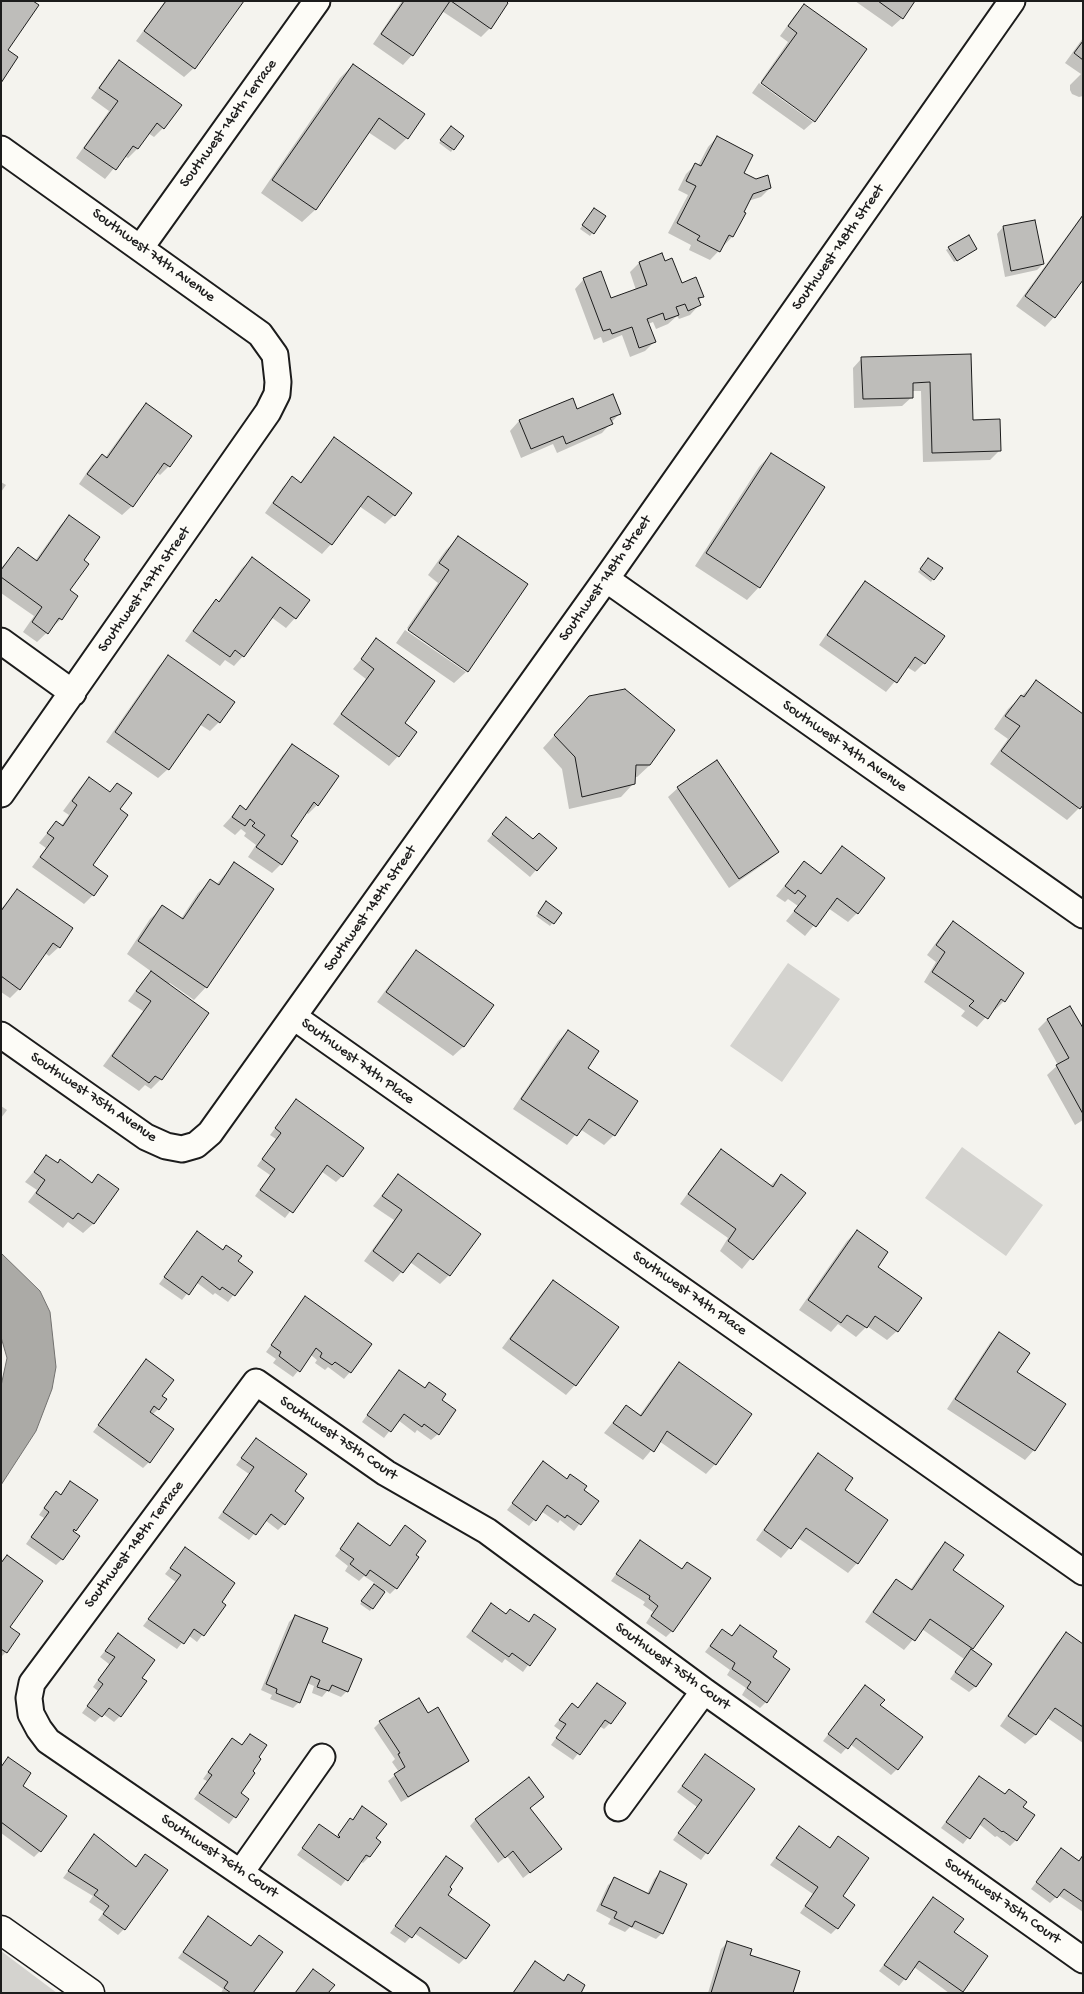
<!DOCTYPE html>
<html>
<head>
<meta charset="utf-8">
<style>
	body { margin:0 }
	#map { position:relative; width:1084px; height:1994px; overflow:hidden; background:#f4f3ee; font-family:"Gochi Hand",sans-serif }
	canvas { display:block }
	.frame { position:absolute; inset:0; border:2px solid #1c1c1c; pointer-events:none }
</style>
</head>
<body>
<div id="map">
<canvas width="1084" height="1994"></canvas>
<div class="frame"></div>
</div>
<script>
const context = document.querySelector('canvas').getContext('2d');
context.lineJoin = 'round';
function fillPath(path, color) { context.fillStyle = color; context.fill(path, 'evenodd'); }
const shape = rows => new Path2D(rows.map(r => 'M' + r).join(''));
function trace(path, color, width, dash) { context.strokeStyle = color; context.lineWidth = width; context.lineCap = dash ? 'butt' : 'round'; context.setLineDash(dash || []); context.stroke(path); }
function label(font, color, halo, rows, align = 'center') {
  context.font = font + ' "Gochi Hand",sans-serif'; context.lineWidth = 4; context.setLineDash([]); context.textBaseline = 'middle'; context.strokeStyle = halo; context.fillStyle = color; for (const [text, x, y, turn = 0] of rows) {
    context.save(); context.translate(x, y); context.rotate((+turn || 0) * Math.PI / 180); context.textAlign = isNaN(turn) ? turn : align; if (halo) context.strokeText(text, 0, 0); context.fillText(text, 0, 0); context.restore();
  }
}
fillPath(shape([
	[788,963,840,999,782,1082,730,1046],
	[962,1147,1043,1205,1006,1256,925,1198],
	[1,1951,57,1993,1,1993]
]), '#d4d3cf');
const water = shape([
	[1,1253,40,1291,50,1312,56,1367,52,1389,36,1431,1,1485,1,1386,7,1358,1,1337,1,1253]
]);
fillPath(water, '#abaaa6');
trace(water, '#72716f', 1);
fillPath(shape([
	[165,1,243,1,194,68,184,77,136,41],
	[402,1,504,1,490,28,481,37,442,11,412,55,403,65,373,44],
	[855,1,913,1,902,18,892,27],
	[804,6,814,120,761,81,788,42,780,36,795,15],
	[1083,38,1083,96,1079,97,1072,94,1070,90,1070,85,1081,74,1065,63],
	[119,62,163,128,154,137,148,133,137,149,128,158,124,156,105,179,76,158,109,111,91,98,110,71],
	[353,65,407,138,395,150,368,132,315,210,302,222,261,193,340,78],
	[759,83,813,122,804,130,752,93],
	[448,131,453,149,451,152,439,143],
	[717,137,742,173,770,188,761,197,748,201,732,237,710,260,689,250,691,245,668,233,688,195,678,190,686,174,695,165,698,166,708,147],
	[592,212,604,217,590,236,580,229],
	[1083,214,1083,278,1054,317,1045,327,1016,306],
	[1003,227,1043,264,1037,270,1005,277,997,234],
	[949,248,972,252,954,262,946,250],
	[639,263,664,263,681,285,702,296,698,301,699,305,690,315,679,319,677,316,668,324,656,329,653,322,648,324,654,342,645,351,630,357,622,335,603,343,601,337,594,340,575,289,584,279,610,299,636,290,630,272],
	[970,355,972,422,1000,450,990,460,923,462,921,391,912,391,912,397,902,406,854,408,853,368,862,358],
	[572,399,577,410,619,414,602,433,557,453,553,444,521,458,510,431,519,421],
	[146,404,169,466,160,475,156,472,132,506,122,515,79,484,92,465,102,455,105,458,137,414],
	[334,439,394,515,385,524,359,506,331,544,322,554,265,513,283,487,292,478,300,483,325,448],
	[771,454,759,587,747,600,695,566,759,467],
	[1,482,6,485,1,492],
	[69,516,82,560,69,591,77,596,61,619,37,642,23,632,34,616,1,593,1,568,18,549,35,561,60,526],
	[458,538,526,584,466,671,466,669,407,628,438,583,428,575,446,550],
	[252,559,295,618,286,628,271,617,243,656,234,666,225,660,220,666,185,641,207,610,216,601,218,602,242,568],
	[926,562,933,579,931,582,918,572],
	[865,582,924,663,915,672,907,667,886,692,819,645,856,592],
	[405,630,466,672,454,683,396,643],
	[377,640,403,723,398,756,389,766,333,724,366,679,353,669],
	[168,657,219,722,210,731,199,724,168,769,158,778,106,742,159,666],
	[1036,682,1079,808,1067,820,990,764,1008,739,994,729,1008,709],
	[589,697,650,765,637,777,634,777,633,784,621,797,569,809,562,769,543,748],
	[293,746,317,805,308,814,306,812,289,836,281,864,272,873,248,857,256,845,244,836,246,833,241,829,235,835,223,826,240,807,245,810,283,755],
	[717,761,778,852,768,861,729,888,668,797,678,788],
	[89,779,109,793,117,785,119,810,91,865,93,895,84,904,32,867,46,848,39,843,56,822,61,826,69,815,63,811,80,788],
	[500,825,533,840,555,848,530,877,487,841],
	[842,848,857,913,848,922,828,908,805,936,786,921,798,906,788,899,785,902,776,896,804,862,820,874],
	[234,864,206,987,194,1000,170,983,168,985,208,1013,161,1079,151,1089,145,1085,139,1091,103,1066,143,1011,128,1001,142,982,152,972,127,954,150,919,163,907,181,919,198,893,210,881,216,885],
	[17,890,59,947,49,956,45,953,19,989,10,998,1,992,1,909],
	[544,905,560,913,550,926,536,916],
	[953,923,1004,1001,995,1010,993,1009,977,1027,961,1016,965,1011,924,982,936,962,927,955,944,932],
	[416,952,492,1005,463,1047,453,1056,377,1002,407,961],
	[1070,1007,1083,1030,1083,1120,1075,1125,1047,1075,1058,1065,1038,1029,1047,1020],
	[568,1031,587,1068,636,1101,614,1135,604,1145,580,1129,567,1145,513,1109,558,1041],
	[296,1100,342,1176,336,1182,321,1171,285,1218,255,1196,270,1175,257,1166,276,1139,270,1135],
	[1,1106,7,1110,1,1118],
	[721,1150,770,1186,781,1175,804,1193,742,1269,720,1251,728,1238,680,1204,712,1160],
	[46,1157,91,1183,99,1175,117,1189,93,1224,83,1233,68,1222,63,1228,28,1202,37,1190,25,1182],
	[398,1175,449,1275,440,1284,410,1262,393,1282,364,1261,394,1220,373,1206],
	[857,1231,876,1267,897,1331,887,1340,867,1326,856,1337,838,1324,831,1332,799,1310,847,1241],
	[197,1233,251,1272,228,1302,215,1293,213,1295,196,1282,182,1300,159,1284],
	[554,1281,617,1327,575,1385,566,1395,502,1348,544,1291],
	[305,1298,350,1372,344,1379,328,1367,325,1370,315,1363,317,1360,311,1355,293,1377,273,1363,276,1359,266,1352],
	[999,1334,1015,1372,1034,1450,1025,1460,947,1409,990,1343],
	[146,1361,158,1409,152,1415,149,1462,143,1468,93,1432],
	[680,1364,715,1464,706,1474,659,1441,643,1460,604,1433,626,1406,639,1416,670,1373],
	[394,1378,424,1389,429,1384,440,1400,438,1434,431,1440,417,1430,415,1433,398,1420,384,1438,362,1422],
	[256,1439,293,1492,284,1524,278,1530,265,1520,249,1540,218,1518,249,1474,236,1465],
	[818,1455,843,1490,886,1520,857,1563,848,1573,798,1538,781,1558,756,1540,809,1464],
	[543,1463,566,1480,570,1475,582,1490,597,1501,574,1531,560,1520,558,1523,541,1511,529,1526,507,1510],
	[71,1482,75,1530,62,1559,56,1565,26,1544,44,1518,39,1515,50,1499,56,1493,60,1495],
	[359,1525,389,1547,405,1527,396,1588,390,1594,385,1590,370,1611,360,1604,376,1584,364,1576,359,1581,345,1571,348,1566,335,1556],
	[640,1541,681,1570,688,1563,672,1631,666,1637,646,1623,653,1612,643,1605,645,1602,611,1581],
	[945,1544,972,1649,970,1651,976,1686,969,1692,950,1679,964,1659,922,1629,904,1650,865,1622,887,1590,897,1580,910,1590,936,1553],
	[185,1549,220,1603,224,1606,197,1642,188,1635,177,1649,143,1626,176,1582,165,1574],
	[1,1563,8,1628,6,1652,1,1657],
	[492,1605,506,1615,528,1623,534,1616,554,1629,523,1672,505,1659,502,1663,466,1637],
	[295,1616,321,1643,347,1691,341,1697,327,1691,322,1697,312,1693,314,1686,307,1683,299,1702,293,1708,270,1699,272,1695,261,1690,289,1622],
	[740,1627,771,1657,766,1702,760,1708,742,1695,746,1688,727,1675,730,1670,705,1652,722,1630,731,1636],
	[1066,1634,1083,1645,1083,1743,1046,1717,1035,1735,1025,1744,1000,1726,1057,1643],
	[118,1635,141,1678,120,1716,114,1722,103,1714,95,1722,82,1713,98,1691,93,1687,109,1664,100,1657],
	[597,1684,610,1723,604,1729,599,1726,573,1760,551,1745,561,1731,554,1726,572,1704,577,1709],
	[865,1687,879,1705,897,1769,891,1775,850,1744,841,1754,823,1741],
	[427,1715,468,1761,461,1767,401,1802,388,1781,399,1772,392,1762,395,1759,374,1728,380,1722],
	[250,1735,239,1793,248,1799,229,1824,194,1799,207,1781,203,1779,226,1746,232,1739,241,1746],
	[706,1755,753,1789,701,1860,673,1840,697,1807,677,1792],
	[8,1759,22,1786,40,1851,34,1857,1,1833,1,1766],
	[979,1777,1021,1807,1016,1840,1010,1846,997,1836,995,1837,979,1824,963,1844,941,1828],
	[542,1797,529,1808,560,1849,523,1878,507,1856,498,1863,470,1826,476,1819],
	[362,1808,374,1838,369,1857,363,1863,360,1861,341,1886,297,1855,319,1826,336,1838,344,1826,350,1820,351,1821],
	[799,1827,829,1848,838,1837,841,1897,837,1928,831,1934,800,1913,813,1894,770,1865],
	[94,1836,135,1868,145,1856,124,1929,118,1935,98,1920,104,1912,89,1902,93,1896,63,1878],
	[1061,1850,1078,1862,1083,1857,1083,1912,1058,1895,1050,1903,1031,1889],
	[446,1857,448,1887,446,1895,465,1958,459,1964,414,1933,405,1943,390,1933],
	[660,1873,662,1933,656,1939,630,1927,625,1932,608,1924,611,1919,596,1911,608,1885,615,1879,647,1894,654,1879],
	[933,1898,952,1932,962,1991,960,1993,949,1993,914,1967,899,1986,879,1971],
	[208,1918,250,1947,260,1936,252,1993,221,1993,223,1989,178,1958],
	[727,1943,748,1956,792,1993,708,1993,721,1949],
	[535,1963,562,1981,569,1975,579,1993,512,1993]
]), '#0003');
const building = shape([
	[1,1,33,1,39,5,8,50,18,57,1,83,1,1],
	[166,1,244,1,195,69,144,31,166,1],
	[404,1,450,1,413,56,381,34,404,1],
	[451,1,506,1,508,3,491,29,451,1],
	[878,1,915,1,903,19,878,1],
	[804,4,867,49,815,122,761,83,797,33,788,26,804,4],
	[1083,41,1083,60,1074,53,1083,41],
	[119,60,182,105,164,129,157,123,138,149,133,146,116,170,84,148,118,101,99,88,119,60],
	[353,64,425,114,408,139,379,118,316,210,272,180,353,64],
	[451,126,464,136,454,150,440,140,451,126],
	[717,136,753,155,744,173,756,179,768,175,771,188,753,194,744,212,746,213,733,237,729,235,720,252,697,240,700,236,677,223,696,186,686,181,695,163,701,166,717,136],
	[594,208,606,216,594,234,582,225,594,208],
	[1083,215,1083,280,1055,318,1025,296,1083,215],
	[1035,220,1044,264,1011,271,1003,226,1035,220],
	[969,235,977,249,957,261,948,247,969,235],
	[662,253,665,261,672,258,682,283,696,277,704,297,698,298,701,305,688,311,685,304,676,307,679,315,665,320,663,313,647,319,656,342,639,348,632,327,612,334,610,329,603,331,583,278,601,271,611,298,647,285,639,262,662,253],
	[971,354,973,420,1000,419,1001,451,932,453,930,382,913,383,913,398,863,399,861,357,971,354],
	[613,394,621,414,610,418,613,424,566,444,563,436,531,449,519,420,573,398,577,409,613,394],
	[146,403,192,436,170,467,164,463,133,507,87,474,102,454,107,458,146,403],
	[334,437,412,493,395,516,368,496,332,545,273,503,292,476,301,483,334,437],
	[771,453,825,487,760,588,706,553,771,453],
	[69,515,100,537,84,560,89,564,70,590,78,596,62,620,59,618,48,634,32,622,42,607,1,577,1,570,18,547,37,561,69,515],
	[458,536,528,584,468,672,408,630,449,570,439,563,458,536],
	[252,557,310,600,296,619,280,607,244,657,235,650,230,657,193,631,216,599,219,602,252,557],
	[928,558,943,568,934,580,920,569,928,558],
	[865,581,945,636,925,664,915,657,897,683,827,635,865,581],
	[376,638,435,681,405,723,417,732,399,757,341,714,374,669,361,659,376,638],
	[168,655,235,702,220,723,208,714,169,770,115,732,168,655],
	[1036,680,1083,714,1083,805,1080,809,1001,751,1020,726,1005,716,1021,695,1024,697,1036,680],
	[625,689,675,730,650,765,636,765,635,784,582,797,575,757,554,735,589,696,625,689],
	[292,744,339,776,318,806,314,802,291,836,298,841,282,865,256,847,265,835,252,826,255,823,250,819,245,826,232,817,240,805,246,810,292,744],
	[717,760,779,852,739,879,677,787,717,760],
	[89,777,110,792,117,783,132,793,120,809,128,815,93,865,108,876,94,896,40,857,54,838,47,833,56,821,63,826,77,805,72,801,89,777],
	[506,817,533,839,539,833,557,848,537,871,492,834,506,817],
	[842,846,885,878,858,914,837,898,816,927,794,911,806,896,798,890,795,894,785,886,804,861,821,874,842,846],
	[234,862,274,889,207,988,138,941,162,905,183,919,210,879,219,885,234,862],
	[17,889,73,928,60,948,53,943,20,990,1,976,1,911,17,889],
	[546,901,562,913,554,924,538,913,546,901],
	[953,921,1024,973,1005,1002,1001,999,988,1019,969,1006,974,1001,932,972,945,952,936,945,953,921],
	[416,950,494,1005,464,1047,386,992,416,950],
	[151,971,209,1013,162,1080,155,1076,149,1083,112,1056,151,1001,136,991,151,971],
	[1070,1006,1083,1028,1083,1114,1056,1065,1069,1058,1047,1019,1070,1006],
	[568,1030,599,1051,588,1068,638,1101,615,1136,589,1119,577,1136,521,1099,568,1030],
	[296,1099,364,1148,343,1177,327,1165,293,1213,260,1190,275,1169,262,1159,281,1133,275,1128,296,1099],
	[721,1149,773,1187,781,1174,806,1193,753,1260,728,1241,736,1229,688,1194,721,1149],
	[46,1155,58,1163,60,1159,92,1183,98,1174,119,1189,94,1224,78,1213,73,1219,36,1193,45,1180,34,1172,46,1155],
	[398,1174,481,1234,450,1276,418,1253,403,1273,373,1251,402,1210,382,1196,398,1174],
	[857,1230,888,1252,878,1267,922,1298,898,1332,875,1316,867,1328,847,1315,841,1323,808,1300,857,1230],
	[197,1231,223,1250,226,1245,242,1256,238,1261,253,1272,235,1296,222,1287,220,1290,202,1276,189,1295,164,1277,197,1231],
	[553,1280,619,1327,576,1386,510,1339,553,1280],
	[305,1296,372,1344,351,1373,335,1362,332,1365,320,1357,322,1353,316,1348,300,1372,279,1356,281,1352,271,1345,305,1296],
	[999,1332,1030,1353,1017,1372,1066,1404,1035,1451,955,1399,999,1332],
	[146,1359,174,1380,162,1396,167,1399,159,1410,154,1406,150,1412,174,1429,150,1463,98,1425,146,1359],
	[679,1362,752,1414,716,1465,667,1431,654,1452,613,1423,626,1405,641,1416,679,1362],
	[399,1370,425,1388,429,1382,446,1394,442,1400,456,1410,439,1435,424,1424,422,1427,404,1414,391,1432,367,1415,399,1370],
	[256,1438,307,1474,295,1491,304,1498,285,1525,271,1514,256,1535,223,1512,254,1467,241,1458,256,1438],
	[818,1453,853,1478,845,1490,888,1520,858,1564,806,1528,791,1549,764,1530,818,1453],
	[543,1461,567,1479,570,1474,587,1486,584,1490,599,1501,581,1525,567,1515,565,1518,547,1505,536,1521,512,1503,543,1461],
	[70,1481,98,1500,76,1531,74,1529,73,1531,80,1536,63,1560,31,1537,49,1512,44,1508,56,1491,61,1495,70,1481],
	[358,1523,390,1546,405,1525,426,1541,416,1555,419,1557,397,1589,370,1570,366,1576,350,1564,354,1559,340,1549,358,1523],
	[640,1540,682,1569,687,1562,711,1578,673,1632,651,1616,658,1606,649,1599,650,1596,616,1574,640,1540],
	[945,1542,964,1555,953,1570,1004,1606,973,1649,930,1619,915,1641,873,1612,896,1579,912,1590,945,1542],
	[185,1547,235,1583,222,1602,226,1605,204,1636,194,1629,184,1644,148,1619,181,1575,170,1568,185,1547],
	[7,1555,43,1581,10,1627,20,1634,7,1653,1,1649,1,1563,7,1555],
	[374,1584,385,1592,373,1609,361,1601,374,1584],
	[491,1603,506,1614,510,1609,529,1622,534,1614,556,1629,530,1666,512,1653,509,1657,472,1631,491,1603],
	[295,1615,328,1628,322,1642,362,1659,348,1692,332,1685,329,1691,317,1687,320,1680,311,1676,300,1703,276,1693,277,1689,266,1684,295,1615],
	[740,1625,777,1651,773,1657,790,1669,767,1703,747,1688,751,1682,732,1669,735,1663,710,1646,722,1629,732,1636,740,1625],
	[1066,1632,1083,1644,1083,1727,1055,1708,1036,1735,1008,1716,1066,1632],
	[118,1633,155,1660,142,1678,147,1681,121,1717,109,1708,102,1717,87,1706,103,1684,98,1680,115,1657,105,1651,118,1633],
	[971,1649,992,1664,976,1687,955,1672,971,1649],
	[597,1683,626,1703,611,1724,605,1720,580,1755,556,1738,566,1724,559,1720,572,1703,578,1708,597,1683],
	[865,1685,885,1700,880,1705,923,1737,898,1770,856,1738,848,1749,828,1734,865,1685],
	[419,1698,428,1713,438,1707,469,1761,408,1797,394,1774,405,1767,398,1754,400,1753,379,1721,419,1698],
	[250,1734,267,1745,259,1757,261,1759,253,1771,255,1773,241,1793,249,1799,236,1818,199,1793,212,1775,208,1772,232,1738,242,1745,250,1734],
	[705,1754,755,1789,708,1854,678,1833,702,1800,682,1786,705,1754],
	[8,1757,31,1773,23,1786,67,1816,41,1852,1,1822,1,1767,8,1757],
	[979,1776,1005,1794,1009,1789,1027,1802,1023,1807,1035,1815,1017,1841,1003,1831,1002,1832,984,1818,970,1839,946,1822,979,1776],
	[529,1777,544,1797,530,1808,562,1849,530,1873,513,1851,505,1858,475,1819,529,1777],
	[362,1806,387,1824,376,1838,381,1842,370,1857,366,1855,348,1881,302,1848,319,1824,339,1838,340,1837,338,1835,350,1818,353,1820,362,1806],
	[799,1826,830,1848,838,1836,869,1858,843,1896,855,1905,838,1929,805,1906,818,1887,776,1858,799,1826],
	[94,1834,136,1867,145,1854,168,1870,125,1930,103,1914,109,1906,94,1895,98,1890,68,1871,94,1834],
	[1061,1848,1079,1861,1083,1855,1083,1902,1064,1889,1057,1898,1036,1882,1061,1848],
	[446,1856,463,1868,450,1887,452,1889,448,1895,490,1925,466,1959,420,1927,412,1938,395,1926,446,1856],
	[660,1871,687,1884,663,1934,635,1921,632,1927,614,1918,617,1912,601,1905,614,1877,649,1894,660,1871],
	[933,1897,964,1919,954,1932,988,1956,963,1992,919,1961,906,1980,884,1965,933,1897],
	[208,1916,251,1946,259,1935,283,1952,253,1993,231,1993,224,1988,228,1982,183,1952,208,1916],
	[727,1941,752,1949,750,1955,800,1971,793,1993,711,1993,727,1941],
	[535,1961,564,1981,568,1974,585,1985,581,1993,513,1993,535,1961],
	[313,1969,335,1985,328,1993,295,1993,313,1969]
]);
fillPath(building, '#bebdba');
trace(building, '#1c1c1c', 1);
const street = shape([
	[1,149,260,334,275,355,278,382,277,394,268,412,1,794],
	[141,247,317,1],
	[606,579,1083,915],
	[1,641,73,693],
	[294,1017,1083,1572],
	[1,1035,146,1137,166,1146,182,1149,196,1145,210,1133,606,579,1012,1],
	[618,1808,704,1691],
	[241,1872,322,1757],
	[416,1993,48,1741,39,1729,31,1714,29,1698,32,1683,256,1382,386,1473,487,1531,704,1691,1083,1960]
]);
const secondary = shape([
	[1,1930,90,1993]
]);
trace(street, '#1c1c1c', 29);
trace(secondary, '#1c1c1c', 31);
trace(street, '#fdfcf7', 25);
trace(secondary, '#fdfcf7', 28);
label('15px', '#1c1c1c', '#fdfcf7', [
	["Southwest 146th Terrace",229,124,-54],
	["Southwest 148th Street",839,248,-55],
	["Southwest 74th Avenue",153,256,36],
	["Southwest 148th Street",606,579,-55],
	["Southwest 147th Street",145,590,-55],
	["Southwest 74th Avenue",844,747,35],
	["Southwest 148th Street",371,909,-55],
	["Southwest 74th Place",357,1062,36],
	["Southwest 75th Avenue",93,1098,34],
	["Southwest 74th Place",689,1294,35],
	["Southwest 75th Court",338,1439,34],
	["Southwest 148th Terrace",135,1545,-53],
	["Southwest 75th Court",672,1667,36],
	["Southwest 76th Court",219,1857,34],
	["Southwest 75th Court",1002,1902,35]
]);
</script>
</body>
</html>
